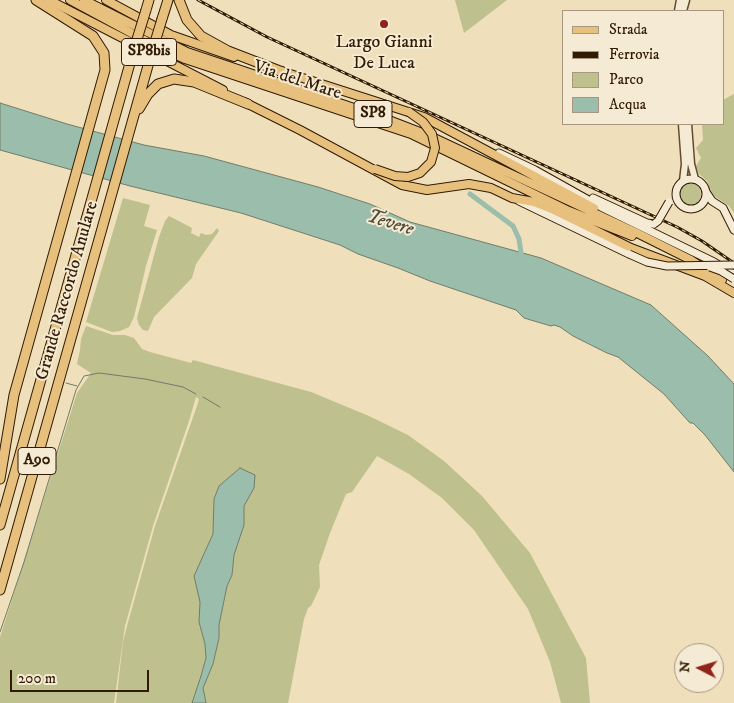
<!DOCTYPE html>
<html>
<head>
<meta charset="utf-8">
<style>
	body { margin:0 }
	#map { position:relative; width:734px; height:703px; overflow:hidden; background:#efdfbb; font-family:"IM FELL DW Pica",serif }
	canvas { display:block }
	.legend { position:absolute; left:562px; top:10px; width:162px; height:115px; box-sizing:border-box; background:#f5ead3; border:1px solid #a79780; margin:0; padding:6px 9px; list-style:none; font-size:15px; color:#311b03 }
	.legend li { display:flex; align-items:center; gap:10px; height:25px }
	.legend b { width:25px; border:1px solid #a79780 }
	.north { position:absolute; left:674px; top:643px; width:50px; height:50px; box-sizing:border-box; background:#f5ead3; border:1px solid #a79780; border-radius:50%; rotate:275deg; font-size:14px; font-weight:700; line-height:20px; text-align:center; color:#311b03 }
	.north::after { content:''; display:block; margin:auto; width:18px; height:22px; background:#8f2418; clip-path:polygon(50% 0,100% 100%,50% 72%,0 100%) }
	.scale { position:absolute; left:10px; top:670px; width:139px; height:22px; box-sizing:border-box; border:2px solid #311b03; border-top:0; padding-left:6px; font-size:15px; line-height:18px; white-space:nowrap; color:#311b03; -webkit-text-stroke:4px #f5ead3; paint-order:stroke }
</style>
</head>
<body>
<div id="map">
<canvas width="734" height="703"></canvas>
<ul class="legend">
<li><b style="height:6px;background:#e8c07e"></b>Strada</li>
<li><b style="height:6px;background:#311b03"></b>Ferrovia</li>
<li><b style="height:14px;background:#bec08d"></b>Parco</li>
<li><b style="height:14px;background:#9bbdab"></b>Acqua</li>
</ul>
<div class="north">N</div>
<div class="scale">200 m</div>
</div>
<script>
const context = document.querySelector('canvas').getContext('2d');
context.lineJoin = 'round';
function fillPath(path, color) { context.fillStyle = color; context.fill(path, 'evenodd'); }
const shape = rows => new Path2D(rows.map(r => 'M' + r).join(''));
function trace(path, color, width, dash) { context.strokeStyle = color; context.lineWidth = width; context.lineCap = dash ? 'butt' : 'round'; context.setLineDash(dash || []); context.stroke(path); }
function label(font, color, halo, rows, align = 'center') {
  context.font = font + ' "IM FELL DW Pica",serif'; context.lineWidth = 4; context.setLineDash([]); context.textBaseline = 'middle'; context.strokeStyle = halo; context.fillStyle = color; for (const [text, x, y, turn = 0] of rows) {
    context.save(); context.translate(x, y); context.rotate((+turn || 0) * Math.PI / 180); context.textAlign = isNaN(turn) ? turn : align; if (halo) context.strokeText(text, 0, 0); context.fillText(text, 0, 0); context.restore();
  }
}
fillPath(shape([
	[455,0,507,0,464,33],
	[734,94,734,213,729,206,711,194,707,181,699,174,696,166,701,158,696,148,703,140,702,124,723,124,723,100],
	'679 194a11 11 0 1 1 22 0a11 11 0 1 1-22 0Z',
	[123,198,150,205,144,226,157,230,146,266,134,317,129,327,120,331,112,332,86,322],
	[169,216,192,228,191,233,199,237,201,233,206,235,212,234,217,228,219,231,196,264,192,278,154,317,148,331,143,330,139,325,137,318,159,237,165,221],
	[86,326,113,335,125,335,134,338,142,349,150,352,191,363,193,360,311,392,369,416,408,435,444,461,482,496,530,553,586,658,590,703,561,703,550,662,528,609,474,530,442,498,409,474,377,456,352,492,346,494,330,533,319,565,320,587,311,606,308,608,304,619,288,703,206,703,203,688,213,664,219,638,219,625,227,586,232,575,234,555,244,525,244,506,254,488,240,468,219,486,214,499,213,534,194,576,201,602,199,622,205,644,206,658,201,676,192,703,116,703,123,642,127,626,155,526,198,403,199,399,196,397,189,421,153,526,125,626,114,703,0,703,0,637,77,393,91,373,77,364,80,350,81,339]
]), '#bec08d');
const water = shape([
	[0,103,67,124,144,145,204,156,318,187,370,204,410,222,541,258,651,305,708,356,734,384,734,472,705,435,693,423,690,423,664,394,618,357,607,353,573,336,560,327,554,325,551,326,524,318,516,310,430,281,398,268,358,254,340,245,241,213,130,186,0,150,0,103],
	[240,468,255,475,254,488,244,506,244,525,234,555,232,575,227,586,219,625,219,638,213,664,203,688,206,703,192,703,201,676,206,658,205,644,199,622,200,602,194,576,213,534,214,499,219,486,240,468]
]);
fillPath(water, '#9bbdab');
trace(water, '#717c68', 1);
trace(shape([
	[66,383,77,386],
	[203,397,220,407],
	[0,632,24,562,76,390,84,376,99,373,145,379,183,387,196,394]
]), '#717c68', 1);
trace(shape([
	[470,194,513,226,519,239,522,259]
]), '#9bbdab', 5);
const tertiary = shape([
	[678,11,680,0],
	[683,11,686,0],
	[682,124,685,164,683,181],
	[688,124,691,164,695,179]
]);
const secondary = shape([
	[499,153,535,170,601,207,714,262,734,274],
	'676 194a15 15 0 1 1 30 0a15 15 0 1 1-30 0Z',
	[706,192,712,201,723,208,734,230],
	[593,198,647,223,654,224],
	[519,201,629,254]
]);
const primary = shape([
	[49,0,223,90],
	[70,0,148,42,185,59,411,134,569,211,632,236],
	[84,0,187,52,381,117,430,136,635,232,691,260,722,280],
	[106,0,171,35,234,57],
	[281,71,424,117,594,208],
	[244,102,300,130,402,185,427,190,469,184,491,188,512,198,534,202,552,209,631,248,705,276,734,293]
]);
const motorway = shape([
	[179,0,187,20,201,36,228,51,285,73],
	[146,10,149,0],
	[162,19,168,0],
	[139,109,148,94,158,84,174,79,194,82,248,104],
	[0,479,14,395,105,70,104,53,93,36,36,0],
	[0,525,134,49],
	[0,590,149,62]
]);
trace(tertiary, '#604c31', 9);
trace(secondary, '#311b03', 9);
trace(primary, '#311b03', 10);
trace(motorway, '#311b03', 11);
trace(tertiary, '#f5ead3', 6);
trace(secondary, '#f5ead3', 7);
trace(primary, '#e8c07e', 8);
trace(motorway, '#e8c07e', 9);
const rail = shape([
	[198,0,267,37,677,227,702,241,734,263]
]);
trace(rail, '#311b03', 3);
trace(rail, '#f5ead3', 1, [4]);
const secondaryBridge = shape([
	[654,224,658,221,669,202],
	[629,254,647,262,667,266,734,265],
	[710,267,721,271,734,279]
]);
const primaryBridge = shape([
	[375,169,395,176,408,177,420,173,431,162,435,148,432,134,423,122,409,112]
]);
const motorwayBridge = shape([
	[134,49,146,10],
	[149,62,162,19]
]);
trace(secondaryBridge, '#311b03', 9, []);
trace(primaryBridge, '#311b03', 10, []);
trace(motorwayBridge, '#311b03', 11, []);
trace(secondaryBridge, '#f5ead3', 7);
trace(primaryBridge, '#e8c07e', 8);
trace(motorwayBridge, '#e8c07e', 9);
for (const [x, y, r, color] of [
	[384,24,5,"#8f2418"]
]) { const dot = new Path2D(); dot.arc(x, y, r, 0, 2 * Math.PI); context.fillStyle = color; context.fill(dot); trace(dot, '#f5ead3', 2); }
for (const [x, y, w] of [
	[149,52,55],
	[373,114,38],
	[37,461,38]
]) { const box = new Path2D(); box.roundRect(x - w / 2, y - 13.5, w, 27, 4); context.fillStyle = '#f5ead3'; context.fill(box); trace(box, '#311b03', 1); }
label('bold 16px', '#311b03', null, [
	["SP8bis",149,52],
	["SP8",373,114],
	["A90",37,461]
]);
label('18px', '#311b03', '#f5ead3', [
	["Largo Gianni",384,43],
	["De Luca",384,64]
]);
label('18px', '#311b03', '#f5ead3', [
	["Via del Mare",297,81,18],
	["Grande Raccordo Anulare",68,291,-74]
]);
label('italic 19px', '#514c35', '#f5ead3', [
	["Tevere",390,224,17]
]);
</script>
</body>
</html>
